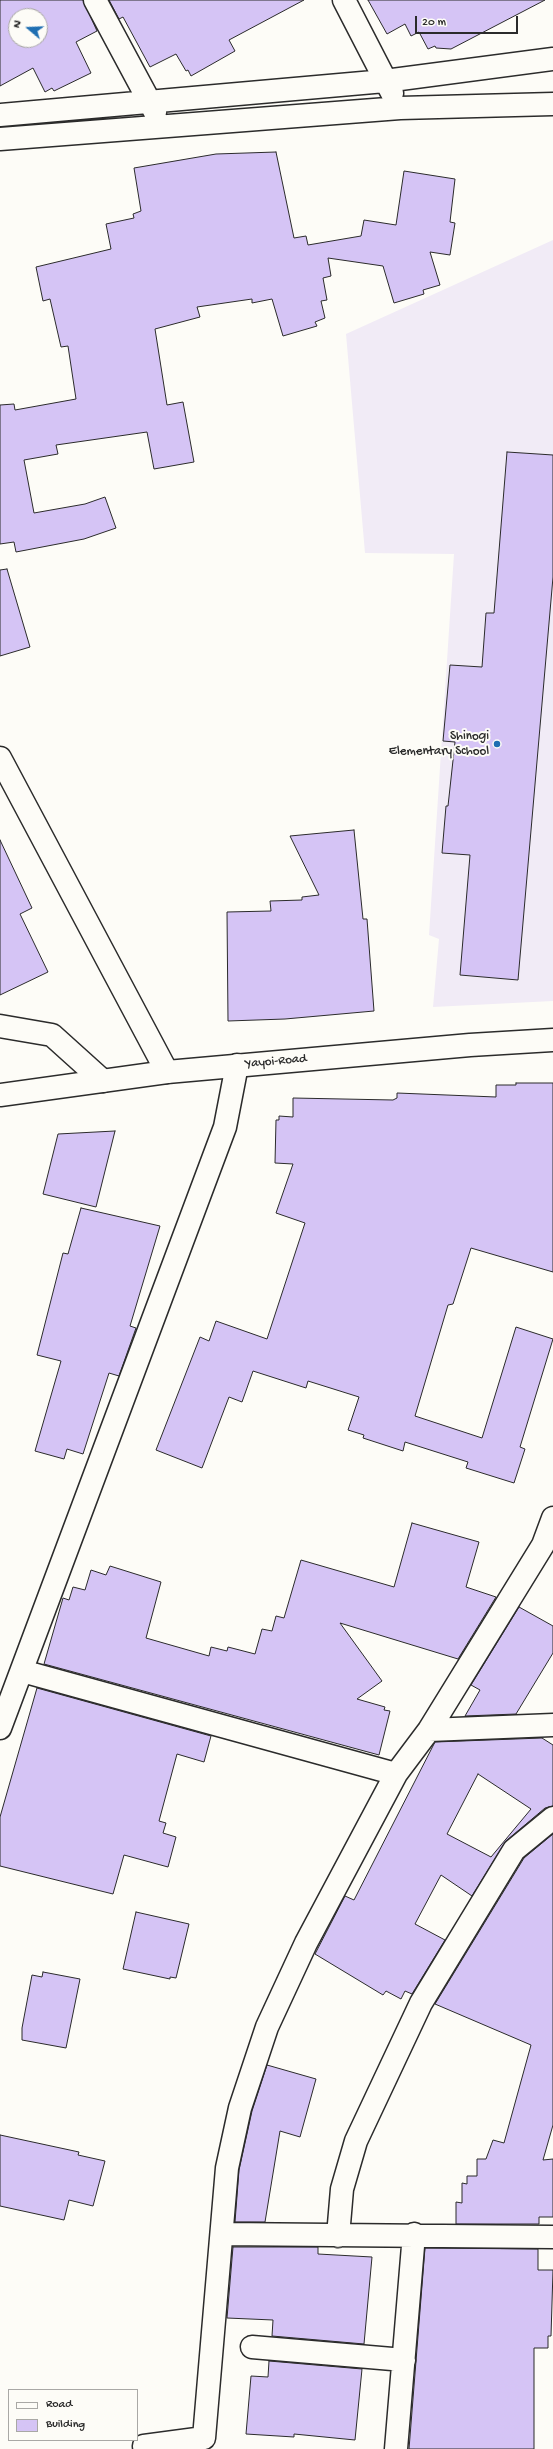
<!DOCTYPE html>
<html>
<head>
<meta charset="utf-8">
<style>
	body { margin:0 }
	#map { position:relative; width:553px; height:2449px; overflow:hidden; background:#fdfcf7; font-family:"Gochi Hand",sans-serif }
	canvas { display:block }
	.legend { position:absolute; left:8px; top:2389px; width:130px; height:52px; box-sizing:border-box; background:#fdfcf7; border:1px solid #a9a8a5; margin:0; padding:5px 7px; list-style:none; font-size:12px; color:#2b2b2b }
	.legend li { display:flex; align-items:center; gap:8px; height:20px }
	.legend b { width:20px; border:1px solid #a9a8a5 }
	.north { position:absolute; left:8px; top:8px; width:40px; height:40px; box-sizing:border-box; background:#fdfcf7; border:1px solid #a9a8a5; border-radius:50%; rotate:289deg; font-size:11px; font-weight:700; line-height:16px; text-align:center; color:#2b2b2b }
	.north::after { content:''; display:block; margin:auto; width:14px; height:18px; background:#1f6fb2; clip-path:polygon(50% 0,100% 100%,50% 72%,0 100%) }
	.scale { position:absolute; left:415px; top:16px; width:103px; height:18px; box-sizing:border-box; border:2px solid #2b2b2b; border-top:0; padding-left:5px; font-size:12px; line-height:14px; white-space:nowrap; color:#2b2b2b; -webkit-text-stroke:3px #fdfcf7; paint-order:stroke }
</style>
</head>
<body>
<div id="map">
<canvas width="553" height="2449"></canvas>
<ul class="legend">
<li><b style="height:5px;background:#fdfcf7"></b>Road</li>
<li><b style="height:11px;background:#d5c4f5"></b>Building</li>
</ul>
<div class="north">N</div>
<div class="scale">20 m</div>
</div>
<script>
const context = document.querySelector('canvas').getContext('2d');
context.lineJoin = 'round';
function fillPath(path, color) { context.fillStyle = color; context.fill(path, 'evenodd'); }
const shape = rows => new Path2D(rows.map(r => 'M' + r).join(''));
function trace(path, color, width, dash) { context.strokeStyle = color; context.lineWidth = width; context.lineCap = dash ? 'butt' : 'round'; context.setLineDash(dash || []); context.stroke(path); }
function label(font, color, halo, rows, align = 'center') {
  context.font = font + ' "Gochi Hand",sans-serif'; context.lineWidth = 4; context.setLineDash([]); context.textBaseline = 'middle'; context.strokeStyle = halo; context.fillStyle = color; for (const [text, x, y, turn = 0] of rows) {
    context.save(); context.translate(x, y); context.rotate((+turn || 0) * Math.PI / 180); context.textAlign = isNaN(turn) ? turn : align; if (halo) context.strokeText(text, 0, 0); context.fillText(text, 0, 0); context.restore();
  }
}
fillPath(shape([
	[553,240,553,1001,433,1007,439,939,429,935,454,554,365,553,346,334]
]), '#f1ebf6');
const building = shape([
	[0,0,83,0,97,31,76,42,91,73,54,91,52,88,45,92,33,68,0,86,0,0],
	[16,16,40,16,40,40,16,40,16,16],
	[109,0,304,0,229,40,235,51,191,76,188,70,186,71,176,54,150,67,123,17,119,19,109,0],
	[368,0,545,0,451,49,436,48,435,46,428,49,419,32,411,36,405,24,387,34,368,0],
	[276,152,294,238,306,236,308,245,361,236,364,220,396,225,404,171,455,179,450,222,455,223,450,255,430,252,440,285,423,290,424,294,394,303,383,266,328,258,331,276,323,278,327,300,321,301,325,318,315,322,317,326,283,336,272,299,252,303,252,299,197,307,200,317,155,329,167,405,183,402,194,462,154,469,147,432,56,445,58,454,24,460,34,513,85,504,105,497,116,528,84,539,16,552,14,542,0,544,0,405,14,404,15,410,76,399,68,346,61,347,50,299,43,301,36,267,111,249,106,224,134,218,133,214,141,211,134,168,216,154,276,152],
	[507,452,553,455,553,577,518,980,460,975,470,855,442,853,446,806,448,806,455,742,443,741,450,665,482,667,486,613,494,613,507,452],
	[7,569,30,647,0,656,0,570,7,569],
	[354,830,363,919,367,919,374,1011,285,1019,228,1021,227,912,271,911,270,901,302,900,302,897,319,895,290,836,354,830],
	[0,840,32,908,20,914,48,972,0,995,0,840],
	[516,1083,553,1083,553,1272,471,1248,453,1304,448,1305,415,1416,482,1438,516,1327,553,1339,520,1447,525,1449,514,1483,466,1468,468,1462,405,1442,403,1451,363,1438,364,1435,348,1430,359,1397,308,1381,306,1388,253,1371,242,1402,229,1397,202,1468,156,1450,200,1337,209,1341,216,1321,267,1339,305,1223,276,1213,293,1164,275,1163,276,1120,279,1120,279,1116,293,1117,293,1098,393,1100,397,1098,397,1093,496,1097,496,1085,516,1085,516,1083],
	[115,1131,96,1207,43,1194,58,1134,115,1131],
	[81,1208,160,1226,130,1326,136,1328,119,1376,109,1373,83,1454,67,1449,64,1459,35,1451,61,1361,37,1355,63,1253,68,1254,81,1208],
	[412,1523,479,1542,466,1587,496,1597,458,1659,340,1623,382,1681,357,1699,385,1707,384,1710,390,1711,379,1755,44,1664,63,1598,69,1600,73,1587,85,1590,91,1570,106,1575,110,1566,161,1582,146,1638,209,1656,211,1647,227,1651,228,1647,255,1654,262,1629,272,1631,276,1616,284,1618,301,1560,394,1587,412,1523],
	[519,1607,553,1626,553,1653,516,1714,465,1716,480,1690,471,1685,519,1607],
	[37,1688,211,1736,204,1762,177,1754,159,1821,166,1823,163,1833,176,1837,168,1867,124,1855,113,1894,0,1866,0,1817,37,1688],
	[542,1738,553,1745,553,1806,545,1808,506,1841,472,1896,441,1875,415,1924,445,1940,412,1994,405,1991,401,1999,386,1991,383,1995,315,1954,345,1896,354,1900,435,1742,542,1738],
	[478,1774,531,1809,491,1857,447,1834,478,1774],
	[553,1834,553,2125,543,2160,553,2159,553,2217,539,2217,539,2224,456,2224,456,2202,462,2203,462,2183,467,2184,467,2176,477,2176,477,2159,486,2159,493,2140,504,2143,531,2045,435,2004,524,1858,553,1834],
	[136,1912,189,1924,176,1978,170,1977,170,1979,123,1969,136,1912],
	[43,1972,80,1979,66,2048,22,2040,22,2028,32,1975,42,1977,43,1972],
	[267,2065,316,2079,300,2137,280,2131,265,2222,235,2222,239,2170,252,2111,267,2065],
	[0,2135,79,2152,78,2155,105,2161,93,2206,69,2200,64,2220,0,2206,0,2135],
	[233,2247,318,2247,318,2254,372,2257,364,2344,272,2336,273,2320,227,2318,233,2247],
	[425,2248,538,2249,538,2270,553,2270,551,2336,548,2336,548,2348,534,2348,534,2449,409,2449,425,2248],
	[269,2361,362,2369,355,2440,294,2434,294,2437,246,2434,251,2376,268,2377,269,2361]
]);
fillPath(building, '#d5c4f5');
trace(building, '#2b2b2b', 1);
const minor = shape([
	[95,0,155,112],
	[344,0,392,93],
	[0,115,385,81,553,59],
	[0,139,400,108,553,104],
	[0,758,167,1072],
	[0,1026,52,1035,103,1081],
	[22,1671,396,1774],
	[0,1728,225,1127,237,1065],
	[429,1730,553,1725],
	[222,2234,553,2237],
	[338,2236,342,2189,356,2141,421,2003,514,1850,553,1818],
	[252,2347,404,2360],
	[144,2446,204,2438,227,2168,240,2108,267,2027,306,1943,396,1774,429,1730,543,1545,553,1518],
	[396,2449,414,2234]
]);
const tertiary = shape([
	[0,1095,167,1072,470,1045,553,1040]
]);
trace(minor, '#2b2b2b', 25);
trace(tertiary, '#2b2b2b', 25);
trace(minor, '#fdfcf7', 22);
trace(tertiary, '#fdfcf7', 22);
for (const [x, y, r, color] of [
	[497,744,4,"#1f6fb2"]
]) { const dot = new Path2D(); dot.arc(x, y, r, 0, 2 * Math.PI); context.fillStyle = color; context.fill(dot); trace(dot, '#fdfcf7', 1.5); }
label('13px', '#2b2b2b', '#fdfcf7', [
	["Shinogi",489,737],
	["Elementary School",489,752]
], 'right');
label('13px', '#2b2b2b', '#fdfcf7', [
	["Yayoi-Road",276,1062,-5]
]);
</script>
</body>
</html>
